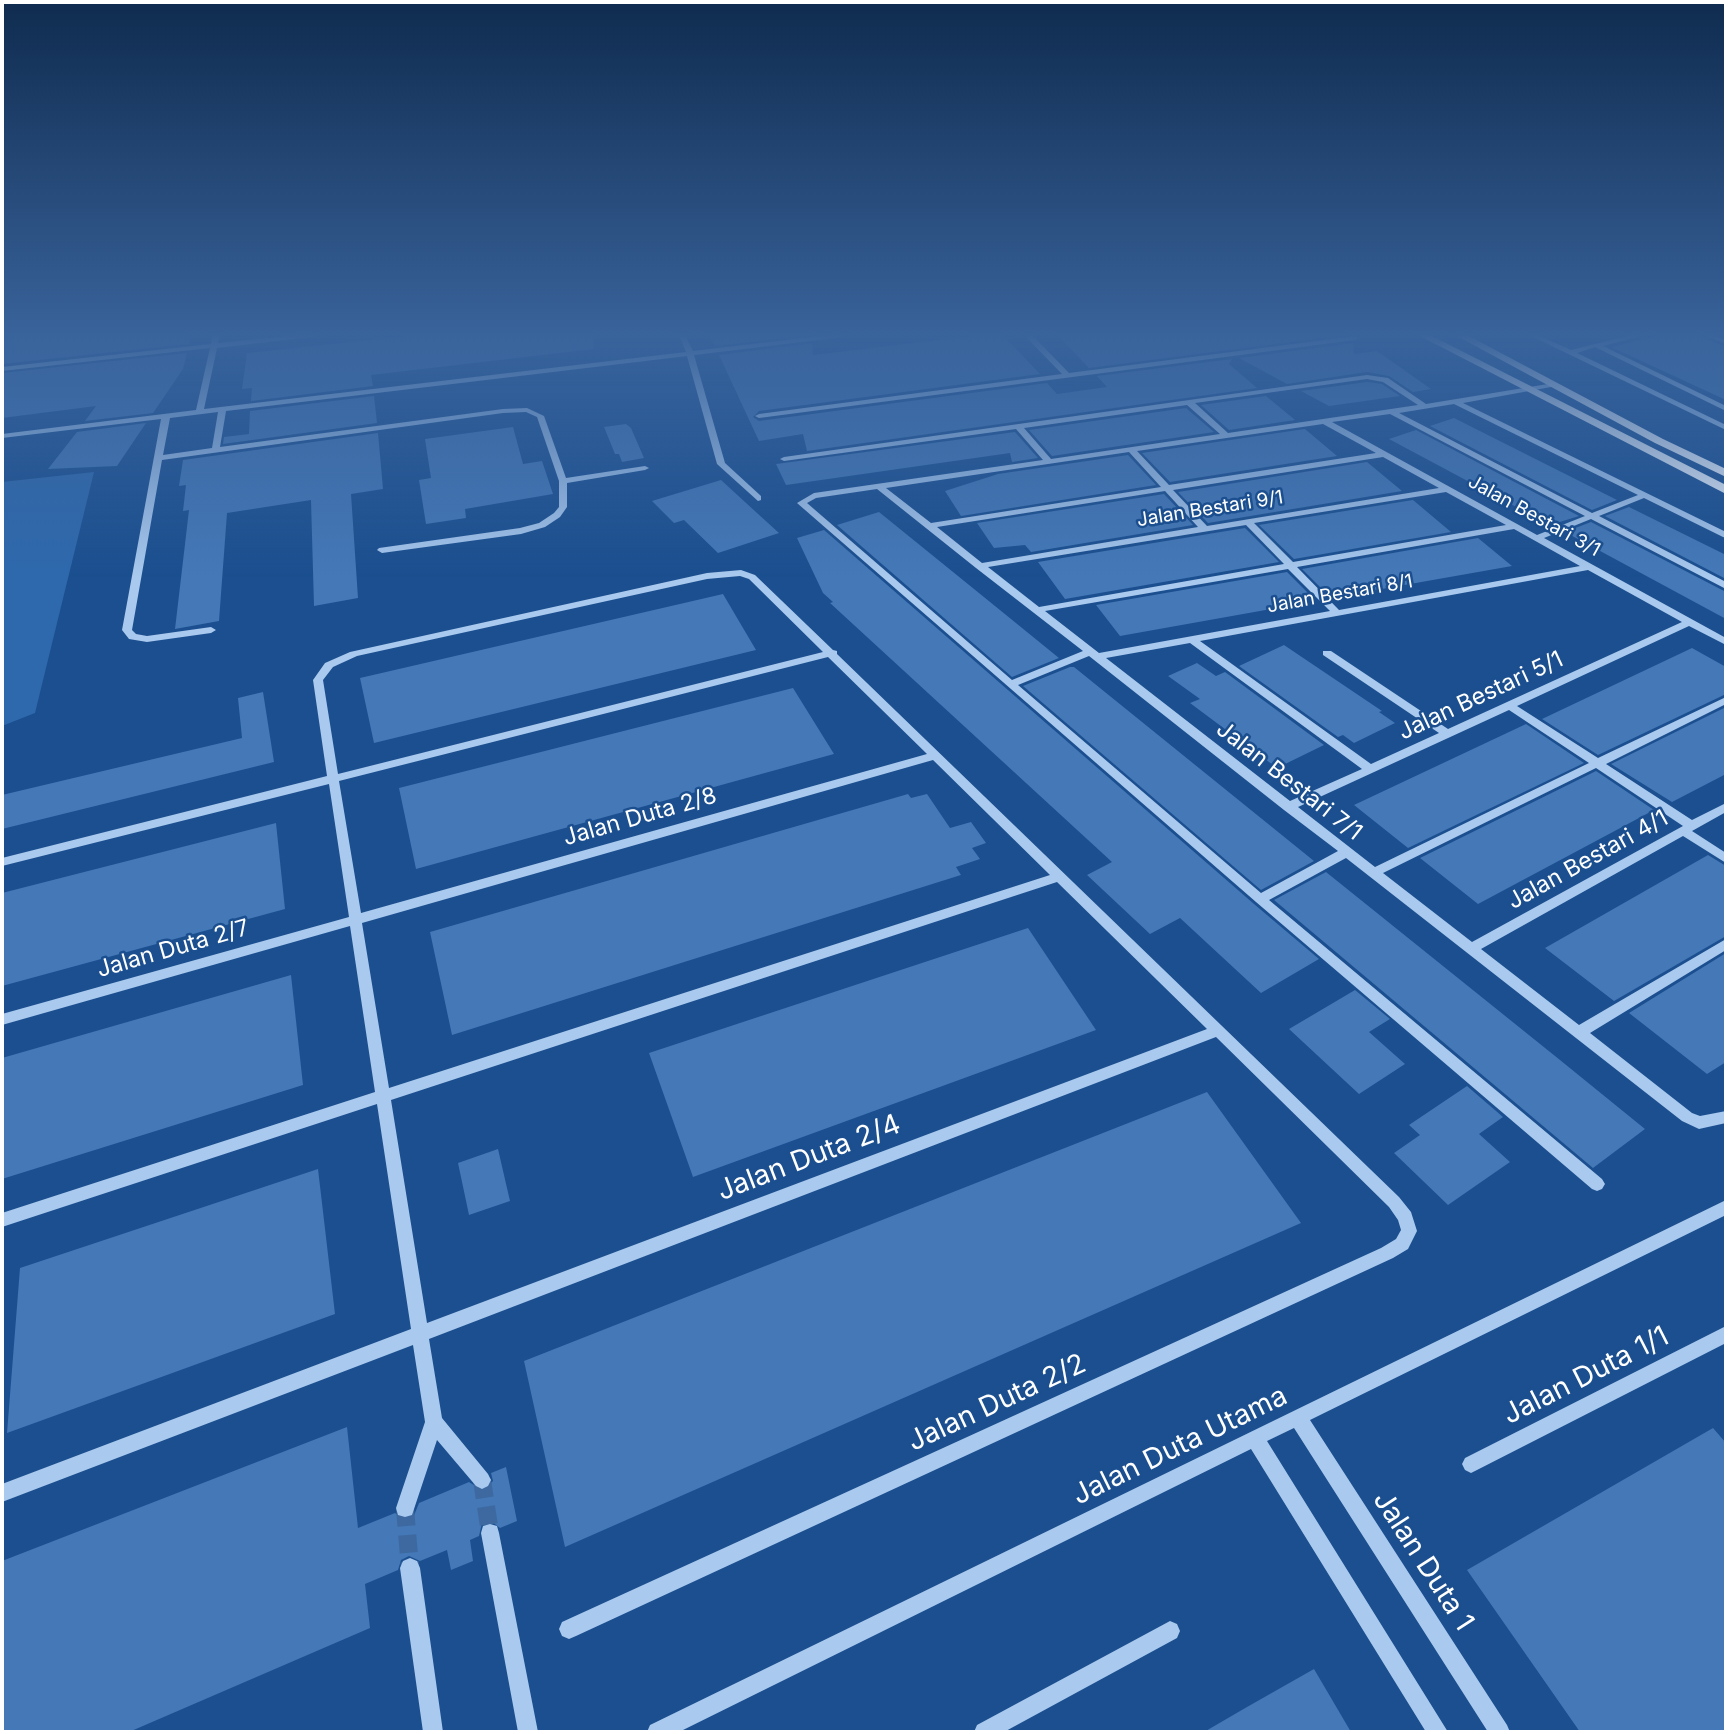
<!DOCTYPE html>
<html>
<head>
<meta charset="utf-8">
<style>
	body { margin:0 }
	#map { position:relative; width:1728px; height:1734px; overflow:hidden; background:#1b4f8f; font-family:Inter,sans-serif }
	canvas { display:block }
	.frame { position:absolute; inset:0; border:4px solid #fff; pointer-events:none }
</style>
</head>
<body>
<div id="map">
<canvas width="1728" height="1734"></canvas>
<div class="frame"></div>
</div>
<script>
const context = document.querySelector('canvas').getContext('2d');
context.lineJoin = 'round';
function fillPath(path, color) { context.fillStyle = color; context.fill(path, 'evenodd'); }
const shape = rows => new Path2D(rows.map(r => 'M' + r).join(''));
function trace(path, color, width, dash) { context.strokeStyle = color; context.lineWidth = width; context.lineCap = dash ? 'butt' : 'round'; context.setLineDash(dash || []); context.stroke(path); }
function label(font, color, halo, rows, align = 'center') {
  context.font = font + ' Inter,sans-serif'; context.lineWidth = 5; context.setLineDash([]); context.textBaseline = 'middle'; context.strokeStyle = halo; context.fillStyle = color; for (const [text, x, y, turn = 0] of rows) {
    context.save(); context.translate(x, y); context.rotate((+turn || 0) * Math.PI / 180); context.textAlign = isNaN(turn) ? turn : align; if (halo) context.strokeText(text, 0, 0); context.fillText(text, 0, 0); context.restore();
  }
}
fillPath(shape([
	[94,472,35,713,2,726,2,482]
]), '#2e69ad');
fillPath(shape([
	[2,335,191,335,189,344,2,364],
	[416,335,593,335,594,349,371,375,373,386,251,401,252,388,242,389,247,353],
	[709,335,809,335,715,346],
	[981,335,1003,335,1040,374,759,411,753,417,759,421,1047,383,1057,394,1107,387,1097,376,1232,359,1229,364,1257,388,807,451,803,434,759,441,719,355,812,343,813,355],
	[1057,335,1345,335,1089,368],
	[1660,335,1698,335,1726,347,1726,400,1611,347],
	[1353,343,1354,354,1377,351,1431,389,1413,392,1389,376,1367,372,1287,384,1239,358],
	[187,353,183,369,153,413,85,421,96,406,2,418,2,373],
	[1367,382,1382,384,1400,396,1329,406,1301,391],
	[374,396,377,423,223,444,224,437,249,434,250,411],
	[1266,396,1295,420,1229,430,1201,405],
	[1186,408,1214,432,1052,456,1029,430],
	[1454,418,1617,500,1592,510,1430,426],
	[146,423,117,466,48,469,77,432],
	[626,424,631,428,644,458,622,462,619,454,615,454,604,427],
	[513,427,523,464,542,461,553,494,465,509,466,518,426,524,419,480,431,478,425,439],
	[1305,429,1337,456,1170,482,1142,453],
	[1416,430,1579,516,1550,525,1389,439],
	[1015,432,1038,458,1012,462,1010,453,786,485,776,464],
	[378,433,383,489,351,494,358,598,314,606,311,500,227,513,219,621,175,629,189,510,183,511,186,485,179,486,183,460],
	[1128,455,1156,485,961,516,945,491,998,474],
	[1367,462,1402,491,1208,523,1178,492],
	[721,480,757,513,779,533,718,553,684,520,674,523,652,501],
	[1164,494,1193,525,1031,552,1025,545,994,548,977,523],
	[1413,500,1451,532,1294,559,1259,525],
	[1629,507,1726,555,1726,579,1605,516],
	[879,512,995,606,1059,658,1012,677,837,525],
	[1591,522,1726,592,1726,619,1565,532],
	[1245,528,1279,562,1065,599,1038,562],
	[824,530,1254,904,1319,959,1261,993,1180,918,1150,934,1087,875,1112,862,830,603,833,602,823,593,797,538],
	[1478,538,1512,566,1331,598,1302,569],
	[1287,572,1316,601,1120,636,1096,605],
	[723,594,756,650,374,743,360,678],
	[1284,645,1382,711,1379,712,1395,723,1354,743,1343,735,1338,737,1239,666],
	[1692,648,1726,667,1726,694,1598,755,1542,719],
	[1197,663,1216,676,1225,672,1324,745,1277,768,1190,703,1200,699,1168,676],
	[1070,667,1074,667,1314,861,1261,890,1023,686],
	[793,688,834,754,416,869,399,788],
	[263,692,274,762,2,829,2,795,242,738,238,698],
	[1726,707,1726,774,1672,802,1611,764],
	[1526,724,1584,763,1408,848,1354,805],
	[1596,771,1654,810,1478,904,1420,858],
	[908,794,911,798,927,794,950,828,971,822,986,843,972,848,980,859,956,867,961,875,452,1035,430,932],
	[276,823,285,909,2,986,2,893],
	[1708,855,1726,866,1726,936,1614,1001,1545,948],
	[1326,872,1560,1060,1645,1129,1593,1168,1274,900],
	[1028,928,1096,1030,693,1177,649,1053],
	[1726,953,1726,1062,1707,1074,1629,1013],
	[291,975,303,1085,2,1179,2,1058],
	[1355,990,1390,1019,1369,1032,1405,1064,1359,1094,1289,1029],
	[1467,1086,1503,1117,1479,1134,1510,1162,1448,1205,1394,1153,1420,1135,1409,1125],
	[1207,1092,1301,1223,565,1547,524,1361],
	[498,1149,510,1201,469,1215,458,1163],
	[318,1169,335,1314,7,1433,20,1268],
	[347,1427,358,1528,395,1513,404,1520,413,1518,419,1503,469,1482,483,1491,493,1481,491,1473,506,1467,517,1521,500,1528,491,1521,482,1523,479,1536,470,1540,473,1561,451,1570,447,1550,420,1561,409,1556,401,1560,398,1570,365,1584,370,1628,129,1732,2,1732,2,1561],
	[1713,1428,1726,1443,1726,1732,1580,1732,1467,1570],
	[1314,1669,1351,1732,1204,1732,1247,1707]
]), '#4478b7');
trace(shape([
	[482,1480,490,1533],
	[405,1508,410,1568]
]), '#3d69a0', 18, [18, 9]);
fillPath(shape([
	[212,335,220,335,218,343,296,335,316,335,312,337,217,348,204,409,686,352,679,335,685,335,693,351,828,335,847,335,843,337,694,355,725,463,761,496,761,500,758,501,717,464,687,356,226,411,220,447,503,409,527,408,544,416,566,478,645,466,649,468,645,470,567,483,567,507,560,517,545,527,521,534,382,553,377,550,379,548,520,528,539,523,554,513,559,507,559,481,537,417,526,412,503,413,162,460,132,630,136,634,147,636,211,627,216,630,211,633,147,642,129,639,122,630,161,419,2,438,2,434,196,410,210,348,2,371,2,367,211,344,212,335],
	[218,412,212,448,163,455,170,418,218,412],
	[1024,335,1032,335,1069,373,1355,336,1359,338,1355,340,759,418,755,416,759,414,1062,374,1024,335],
	[1529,335,1538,335,1571,350,1631,335,1642,335,1641,336,1603,346,1726,406,1726,411,1595,347,1577,353,1726,425,1726,430,1529,335],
	[1705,335,1714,335,1726,340,1726,344,1705,335],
	[1367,375,1388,378,1426,404,1554,383,1554,387,1551,387,1463,403,1726,532,1726,538,1723,537,1644,498,1599,516,1726,582,1726,589,1591,519,1544,538,1726,638,1726,645,1689,626,1517,706,1598,758,1726,697,1726,704,1606,764,1692,820,1726,803,1726,812,1692,831,1726,853,1726,863,1683,836,1481,949,1579,1025,1726,939,1726,950,1590,1033,1692,1113,1700,1116,1726,1111,1726,1123,1699,1129,1682,1121,1346,858,1269,900,1602,1179,1605,1184,1602,1189,1597,1191,1592,1189,1256,902,797,503,814,493,1043,460,1016,429,784,461,780,459,784,457,1367,375],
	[1367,379,1383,382,1418,405,1228,433,1195,403,1367,379],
	[1454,404,1638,495,1592,513,1399,413,1454,404],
	[1187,405,1220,434,1051,459,1024,428,1187,405],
	[1390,414,1585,516,1537,535,1332,422,1390,414],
	[1323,424,1376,453,1169,485,1137,451,1323,424],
	[1129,452,1161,487,931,523,886,488,1129,452],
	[1383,457,1439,488,1207,526,1173,490,1383,457],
	[877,489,976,568,1083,651,1012,680,807,503,816,498,877,489],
	[1165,491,1198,527,982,563,937,527,1165,491],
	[1446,492,1506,525,1293,562,1254,523,1446,492],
	[1246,525,1284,564,1039,607,988,567,1246,525],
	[1514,529,1580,566,1339,610,1297,567,1514,529],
	[1288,569,1330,611,1099,653,1045,611,1288,569],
	[1588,570,1682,622,1448,729,1331,651,1323,651,1323,655,1439,733,1371,764,1200,641,1588,570],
	[1190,643,1362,769,1290,801,1106,658,1190,643],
	[1089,656,1284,810,1338,851,1261,893,1018,685,1089,656],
	[1509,710,1589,763,1375,867,1298,807,1509,710],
	[1596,768,1683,826,1472,942,1383,873,1596,768],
	[741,570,755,575,833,650,837,651,837,654,1399,1197,1411,1212,1417,1231,1408,1249,1393,1258,576,1636,569,1639,562,1636,559,1629,562,1622,1381,1248,1396,1239,1401,1230,1398,1220,1389,1207,1216,1037,429,1339,442,1418,488,1474,491,1480,488,1486,482,1489,476,1486,437,1440,412,1515,405,1517,398,1515,396,1508,425,1422,413,1345,2,1502,2,1484,411,1329,377,1104,2,1227,2,1213,375,1092,350,926,2,1025,2,1014,349,917,329,784,2,866,2,858,327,776,313,680,325,663,350,652,707,573,741,570],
	[740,576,749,579,823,652,338,774,323,680,333,667,357,656,707,579,740,576],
	[828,657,927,754,361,913,339,781,828,657],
	[933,760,1050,875,389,1088,362,923,933,760],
	[1057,882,1207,1029,427,1323,391,1100,1057,882],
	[1726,1200,1726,1215,1310,1420,1507,1725,1510,1732,1488,1732,1294,1428,1267,1441,1448,1732,1426,1732,1251,1449,679,1732,647,1732,650,1725,1726,1200],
	[1726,1326,1726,1343,1477,1470,1471,1473,1465,1470,1462,1464,1465,1458,1726,1326],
	[490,1524,497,1526,499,1533,538,1732,518,1732,481,1533,483,1526,490,1524],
	[410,1558,417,1561,420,1568,443,1732,423,1732,400,1568,403,1561,410,1558],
	[1170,1621,1177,1624,1180,1631,1177,1638,1004,1732,974,1732,977,1725,1170,1621]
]), '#a9c9ee');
fillPath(shape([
	[1418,335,1430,335,1726,485,1726,494,1418,335],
	[1455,335,1467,335,1663,439,1726,469,1726,477,1655,443,1455,335]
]), '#f0f6ff');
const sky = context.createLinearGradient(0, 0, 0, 577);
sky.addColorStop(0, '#0f2b4f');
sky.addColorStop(0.58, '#39639b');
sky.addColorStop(1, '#39639b00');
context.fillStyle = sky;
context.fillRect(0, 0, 1728, 577);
label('19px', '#fff', '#1b4f8f', [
	["Jalan Bestari 9/1",1210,509,-9],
	["Jalan Bestari 3/1",1534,516,29],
	["Jalan Bestari 8/1",1340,594,-10]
]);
label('23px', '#fff', '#1b4f8f', [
	["Jalan Bestari 5/1",1481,696,-25],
	["Jalan Bestari 7/1",1289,781,38],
	["Jalan Duta 2/8",640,817,-16],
	["Jalan Bestari 4/1",1588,860,-29],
	["Jalan Duta 2/7",173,949,-16]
]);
label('28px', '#fff', '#1b4f8f', [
	["Jalan Duta 2/4",809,1158,-21],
	["Jalan Duta 1/1",1586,1376,-27],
	["Jalan Duta 2/2",997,1403,-25],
	["Jalan Duta Utama",1180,1446,-26],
	["Jalan Duta 1",1423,1561,57]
]);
</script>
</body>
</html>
